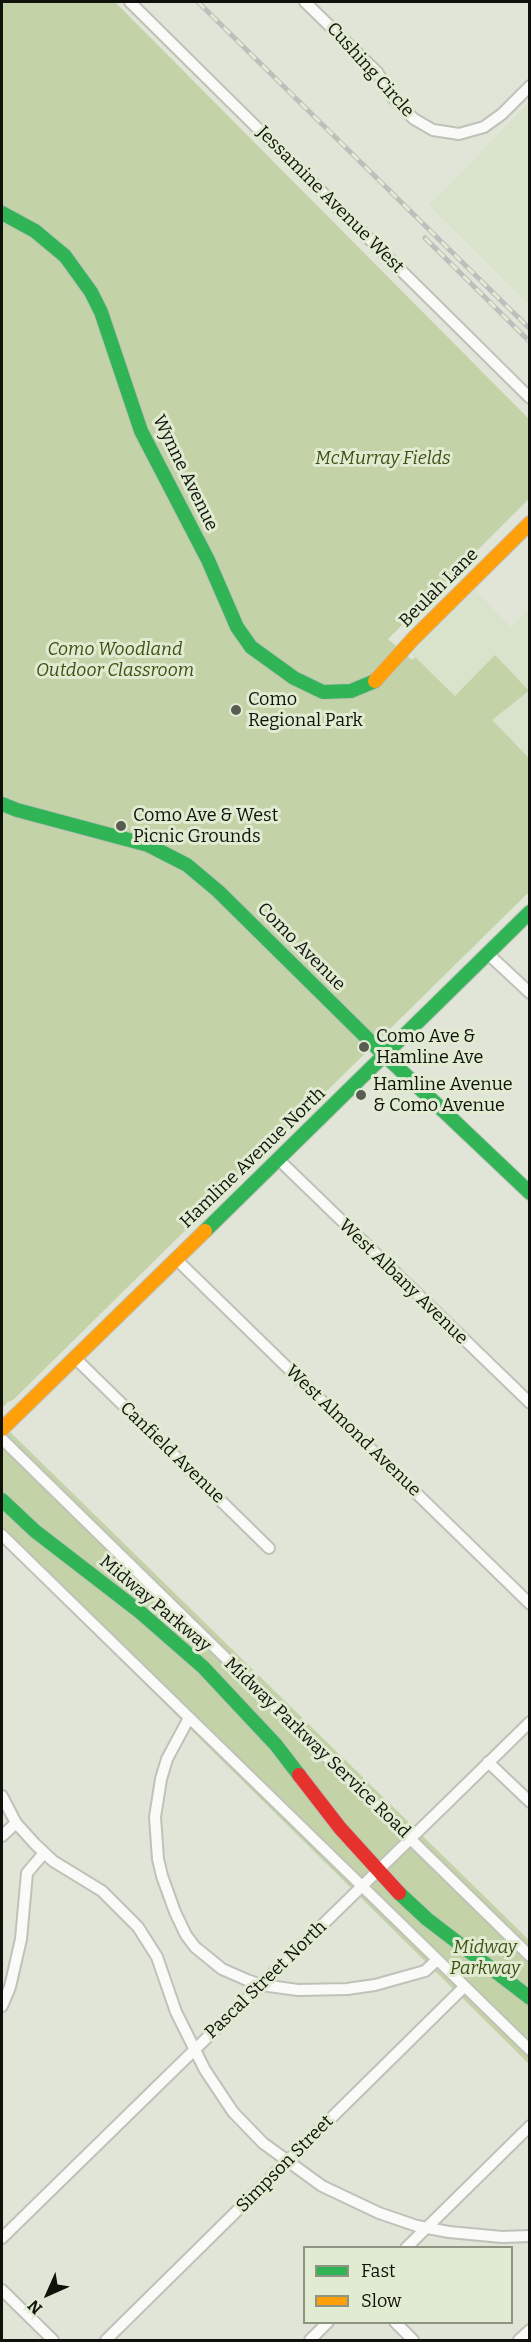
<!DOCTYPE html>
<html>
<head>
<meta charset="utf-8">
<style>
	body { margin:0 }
	#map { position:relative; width:531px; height:2342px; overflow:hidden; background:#e0e5d8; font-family:Bitter,serif }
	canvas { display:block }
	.frame { position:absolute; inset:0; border:3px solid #0f120a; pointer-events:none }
	.legend { position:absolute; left:303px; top:2246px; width:210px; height:78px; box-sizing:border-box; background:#e1ebd2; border:2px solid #8d9482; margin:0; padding:8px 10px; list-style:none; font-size:18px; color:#0f120a }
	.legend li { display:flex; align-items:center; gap:12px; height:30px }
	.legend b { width:30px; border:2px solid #8d9482 }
	.north { position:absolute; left:18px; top:2264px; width:60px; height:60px; -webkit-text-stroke:4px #e1ebd2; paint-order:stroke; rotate:225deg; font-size:16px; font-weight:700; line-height:24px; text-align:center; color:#0f120a }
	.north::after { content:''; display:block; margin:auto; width:21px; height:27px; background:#0f120a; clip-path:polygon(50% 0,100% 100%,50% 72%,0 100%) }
</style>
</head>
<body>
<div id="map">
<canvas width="531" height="2342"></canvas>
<div class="frame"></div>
<ul class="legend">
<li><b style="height:8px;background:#30b455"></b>Fast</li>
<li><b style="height:8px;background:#ff9f0a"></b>Slow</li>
</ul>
<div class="north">N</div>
</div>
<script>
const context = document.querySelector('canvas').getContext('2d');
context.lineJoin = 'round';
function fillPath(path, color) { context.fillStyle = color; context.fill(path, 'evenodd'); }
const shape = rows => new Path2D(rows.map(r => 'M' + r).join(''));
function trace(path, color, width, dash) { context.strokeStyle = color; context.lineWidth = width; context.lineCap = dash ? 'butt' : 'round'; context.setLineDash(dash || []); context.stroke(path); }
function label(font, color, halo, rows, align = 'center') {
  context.font = font + ' Bitter,serif'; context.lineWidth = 6; context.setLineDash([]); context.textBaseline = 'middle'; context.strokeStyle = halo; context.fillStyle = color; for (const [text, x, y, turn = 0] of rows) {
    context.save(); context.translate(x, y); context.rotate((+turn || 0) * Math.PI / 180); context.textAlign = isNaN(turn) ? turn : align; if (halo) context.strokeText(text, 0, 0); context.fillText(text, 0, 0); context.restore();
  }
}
fillPath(shape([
	[529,103,529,304,429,205],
	[475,590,511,627,529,608,529,691,455,696,411,654],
	[530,692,529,758,491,720]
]), '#d9e2cb');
fillPath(shape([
	[2,2,115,2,529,419,529,499,388,639,412,660,415,657,455,696,495,655,529,691,492,720,529,758,529,892,13,1400,8,1402,2,1408],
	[2,1424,529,1940,529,2064,2,1543]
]), '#c3d3a7');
const street = shape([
	[130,2,530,398],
	[305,2,377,72,393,98,414,119,433,130,459,134,484,127,502,114,530,86],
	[487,953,530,993],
	[278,1159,530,1403],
	[176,1259,530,1604],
	[75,1358,269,1548],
	[2,1439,530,1956],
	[2,1535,530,2050],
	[189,1718,167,1759,161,1779,155,1817,158,1859,162,1876,175,1912,186,1935,195,1947,222,1969,247,1980,261,1985,298,1990,347,1989,375,1985,425,1971,437,1960],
	[488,1762,530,1802],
	[2,1796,16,1823,35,1844,53,1861,102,1891,138,1927,157,1957,176,2012,205,2070,233,2112,263,2143,322,2186,379,2213,417,2226,449,2232,502,2237,530,2236],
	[2,1836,16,1823],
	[2,2006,10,1987,21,1939,27,1873,44,1853],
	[2,2238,530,1722],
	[406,2248,530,2126],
	[2,2290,53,2340],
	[395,2322,413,2340],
	[106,2340,464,1987],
	[310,2340,328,2322],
	[519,2340,530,2330]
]);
const fast = shape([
	[2,213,35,231,65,256,91,292,101,312,141,431,208,560,237,627,251,647,294,678,323,692,351,691,375,681],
	[2,804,17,810,148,845,187,865,218,891,374,1045,530,1193],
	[205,1231,530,912],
	[2,1500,35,1531,140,1612,203,1667,276,1745,299,1775],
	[399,1893,427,1919,530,1998]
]);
const slow = shape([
	[375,681,413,639,530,523],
	[2,1429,205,1231]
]);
const jam = shape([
	[299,1775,340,1828,399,1893]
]);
trace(street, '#bec2b8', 14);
trace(fast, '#bec2b8', 16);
trace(slow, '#bec2b8', 16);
trace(jam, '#bec2b8', 16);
trace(street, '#fafbf9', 10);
trace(fast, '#30b455', 14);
trace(slow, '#ff9f0a', 14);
trace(jam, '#e5322d', 14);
const rail = shape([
	[198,2,530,329],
	[425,238,530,342]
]);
trace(rail, '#bebfbc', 5);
trace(rail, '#e1ebd2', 3, [9]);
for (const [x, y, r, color] of [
	[236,710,6,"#585c52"],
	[121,826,6,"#585c52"],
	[364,1047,6,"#585c52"],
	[361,1095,6,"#585c52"]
]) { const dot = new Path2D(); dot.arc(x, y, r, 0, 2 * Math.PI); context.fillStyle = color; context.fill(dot); trace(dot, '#e1ebd2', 2); }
label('18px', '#0f120a', '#e1ebd2', [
	["Cushing Circle",370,70,48],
	["Jessamine Avenue West",330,200,45],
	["Wynne Avenue",185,473,64],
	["Beulah Lane",439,588,-45],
	["Como Avenue",301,947,45],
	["Hamline Avenue North",253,1158,-44],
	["West Albany Avenue",403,1282,44],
	["West Almond Avenue",353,1431,44],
	["Canfield Avenue",172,1453,44],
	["Midway Parkway",155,1604,40],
	["Midway Parkway Service Road",317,1748,44],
	["Pascal Street North",266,1980,-44],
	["Simpson Street",285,2164,-45]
]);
label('italic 18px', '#3e5012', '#e1ebd2', [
	["McMurray Fields",383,459],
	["Como Woodland",115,650],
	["Outdoor Classroom",115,671],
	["Midway",485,1948],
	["Parkway",485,1969]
]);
label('18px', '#0f120a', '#e1ebd2', [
	["Como",248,700],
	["Regional Park",248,721],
	["Como Ave & West",133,816],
	["Picnic Grounds",133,837],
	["Como Ave &",376,1037],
	["Hamline Ave",376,1058],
	["Hamline Avenue",373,1085],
	["& Como Avenue",373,1106]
], 'left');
</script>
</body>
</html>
